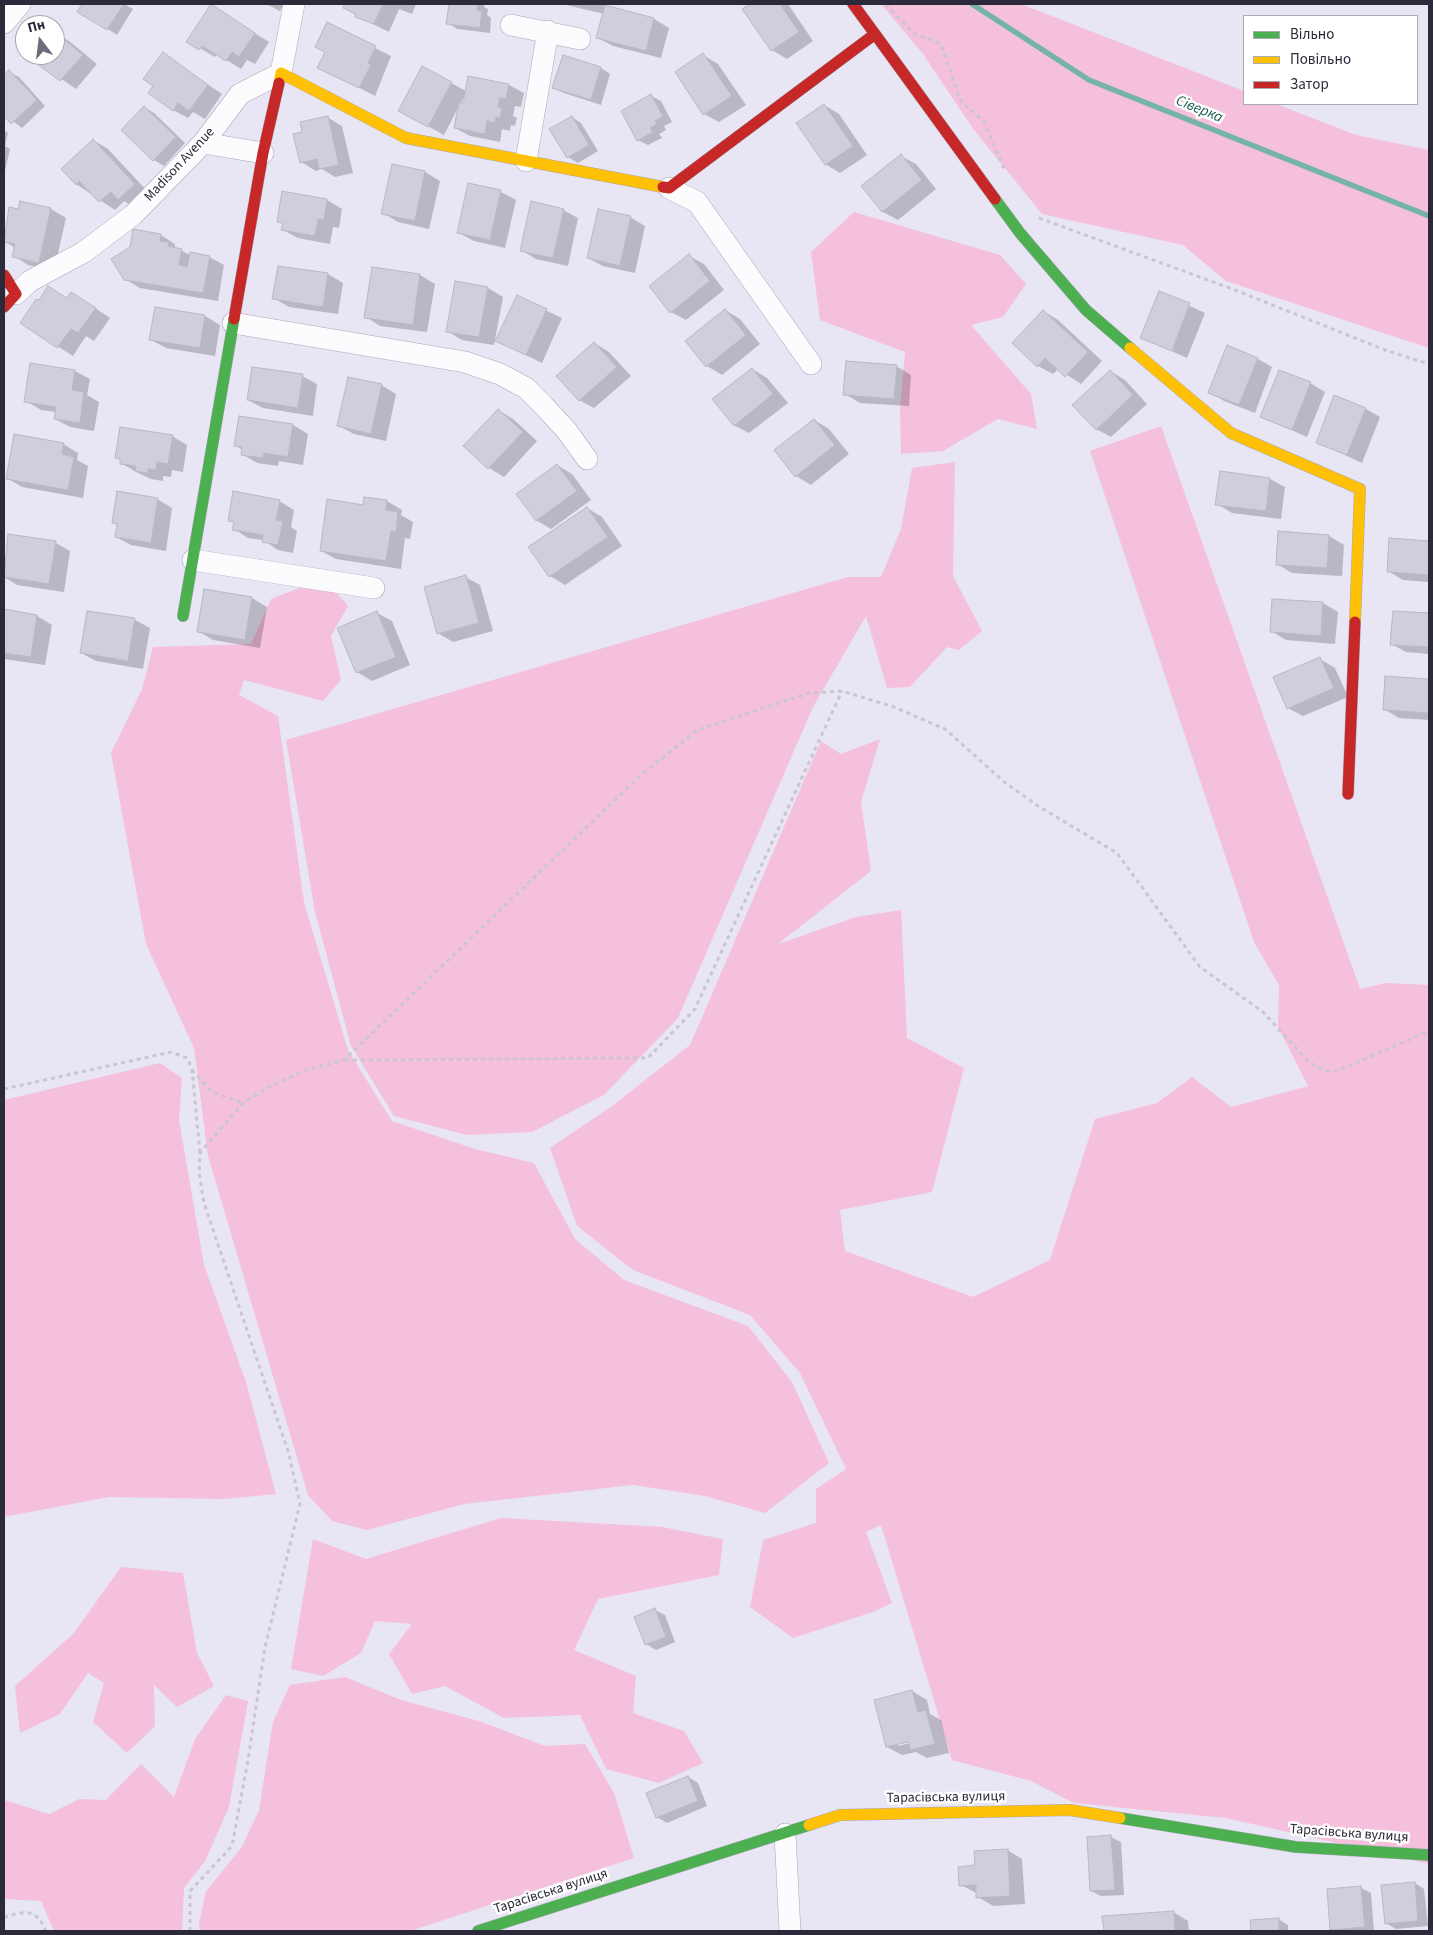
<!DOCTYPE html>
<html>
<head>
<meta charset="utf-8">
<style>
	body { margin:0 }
	#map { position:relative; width:1433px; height:1935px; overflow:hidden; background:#e8e5f4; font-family:"Source Sans 3",sans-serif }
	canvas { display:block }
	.frame { position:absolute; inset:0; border:5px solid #2c293a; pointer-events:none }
	.legend { position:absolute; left:1243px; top:15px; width:175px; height:90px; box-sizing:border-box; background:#fff; border:1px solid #aba9b0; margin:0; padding:6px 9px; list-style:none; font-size:15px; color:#2c293a }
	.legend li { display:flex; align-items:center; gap:10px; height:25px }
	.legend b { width:25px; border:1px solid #aba9b0 }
	.north { position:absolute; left:15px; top:15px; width:50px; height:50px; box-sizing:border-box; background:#fff; border:1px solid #aba9b0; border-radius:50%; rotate:345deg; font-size:14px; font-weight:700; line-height:20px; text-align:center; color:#2c293a }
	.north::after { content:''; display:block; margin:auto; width:18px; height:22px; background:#6e6b7b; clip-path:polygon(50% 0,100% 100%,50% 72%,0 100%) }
</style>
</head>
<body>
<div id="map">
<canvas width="1433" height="1935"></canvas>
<div class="frame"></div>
<ul class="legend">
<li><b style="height:6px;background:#4caf50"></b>Вільно</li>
<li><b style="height:6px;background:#ffc107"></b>Повільно</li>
<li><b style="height:6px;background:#c62828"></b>Затор</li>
</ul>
<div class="north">Пн</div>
</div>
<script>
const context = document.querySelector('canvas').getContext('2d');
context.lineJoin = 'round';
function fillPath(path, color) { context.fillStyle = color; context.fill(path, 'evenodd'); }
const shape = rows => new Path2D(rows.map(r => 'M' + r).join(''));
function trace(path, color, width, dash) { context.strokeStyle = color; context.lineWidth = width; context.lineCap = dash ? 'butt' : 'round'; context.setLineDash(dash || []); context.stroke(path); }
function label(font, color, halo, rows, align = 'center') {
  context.font = font + ' "Source Sans 3",sans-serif'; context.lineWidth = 5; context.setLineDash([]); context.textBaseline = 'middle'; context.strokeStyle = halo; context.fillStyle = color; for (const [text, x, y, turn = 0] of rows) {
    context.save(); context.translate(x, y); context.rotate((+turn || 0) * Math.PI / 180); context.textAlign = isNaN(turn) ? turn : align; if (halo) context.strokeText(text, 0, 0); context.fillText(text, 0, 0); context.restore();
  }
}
fillPath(shape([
	[881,4,1021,4,1244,91,1244,104,1276,104,1356,135,1429,150,1429,348,1226,281,1183,245,1042,214,974,130,923,54],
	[854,212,1000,255,1026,284,1003,317,971,325,1031,394,1037,429,998,419,943,451,901,454,900,409,905,352,820,320,811,252],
	[1161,426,1360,989,1386,983,1429,985,1429,1864,1226,1818,1074,1803,1031,1781,952,1760,881,1525,866,1532,892,1603,873,1612,793,1638,750,1607,763,1540,816,1523,816,1489,846,1469,800,1373,750,1315,633,1270,577,1226,550,1148,612,1106,690,1045,821,741,841,754,880,739,861,802,871,871,778,944,856,917,901,910,907,1038,964,1068,932,1192,840,1210,845,1251,973,1297,1050,1260,1095,1119,1157,1103,1192,1077,1231,1107,1308,1086,1278,1027,1279,985,1254,942,1090,451],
	[955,462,953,576,982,631,959,650,947,647,910,687,887,688,866,616,813,707,678,1018,604,1095,532,1132,467,1135,394,1116,351,1046,315,912,286,740,848,577,881,577,901,529,912,468],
	[299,588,334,590,348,606,331,636,341,680,323,701,244,680,239,695,278,716,304,902,348,1050,392,1121,475,1149,534,1163,575,1239,624,1280,748,1326,792,1382,829,1463,765,1513,705,1496,633,1485,464,1504,367,1530,332,1521,308,1495,208,1156,194,1048,146,944,111,753,142,689,153,647,251,644,271,599],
	[160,1063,182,1078,179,1120,204,1265,246,1382,276,1494,224,1499,109,1497,4,1517,4,1100],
	[501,1518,662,1527,723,1539,719,1575,598,1599,574,1650,636,1676,633,1713,684,1731,703,1763,659,1783,606,1769,580,1715,504,1718,445,1686,412,1694,389,1654,412,1624,375,1621,361,1653,323,1676,291,1669,313,1539,366,1559],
	[121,1567,183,1573,197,1653,214,1686,177,1707,154,1685,155,1726,127,1753,93,1722,104,1683,88,1673,60,1714,20,1733,15,1686,74,1633],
	[345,1677,401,1700,479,1721,545,1746,585,1744,614,1793,634,1858,410,1931,200,1931,199,1924,206,1891,242,1847,259,1810,273,1722,290,1685],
	[226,1695,248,1701,229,1807,205,1861,184,1888,182,1931,54,1931,41,1901,4,1899,4,1800,49,1814,79,1799,106,1800,141,1764,174,1797,195,1739]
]), '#f5c0dc');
fillPath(shape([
	[84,4,124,4,133,9,117,35,79,11],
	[266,4,294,4,284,4,280,11],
	[346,4,416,4,412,14,399,9,389,32,357,16,345,8],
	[450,4,484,4,484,7,488,9,487,15,491,18,490,33,457,29,448,23],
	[562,4,605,4,604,7,654,19,669,28,661,58,613,46,598,38,604,14],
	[752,4,788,4,813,41,787,59,772,50,744,9],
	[226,15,269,42,255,64,247,60,241,69,217,54,215,57,188,41],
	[327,24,391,56,375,96,319,67,326,52],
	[55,33,69,41,97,64,76,89,27,55,55,55],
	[163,54,222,94,205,119,193,112,188,118,173,110],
	[703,55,718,64,746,105,719,122,704,114],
	[563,57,601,68,610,74,601,105,564,93,554,88],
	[423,68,466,91,509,85,524,93,521,107,515,106,513,116,517,118,515,126,511,125,510,131,502,129,500,142,470,136,455,128,459,106,444,135,415,119],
	[465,95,464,104,460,104],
	[9,72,19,77,45,106,22,128,4,114,4,77],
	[651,96,661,101,672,122,664,126,666,130,659,134,662,138,648,145,638,140],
	[824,105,839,114,867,155,840,173,825,164],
	[145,108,154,113,185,143,164,166,154,160,123,130],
	[327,117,342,126,353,173,335,177,322,169,316,171,301,162,303,132],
	[572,117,581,123,598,151,578,163,568,157],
	[4,130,8,133,5,146,10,149,4,175],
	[93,140,108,149,149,193,134,207,124,201,115,210,76,184],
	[901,156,916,164,936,189,898,220,883,212,862,186],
	[393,165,425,172,440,181,429,229,398,222,383,213],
	[469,185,501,192,516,200,505,248,474,241,459,233],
	[327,200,342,209,339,228,333,227,330,244,298,238,283,230,284,224,278,221],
	[21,203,51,209,66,218,54,271,28,265,14,256,15,248,4,241,10,209,19,211],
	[563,210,578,218,568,266,536,259,521,250],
	[630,217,645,226,635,273,603,266,588,258],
	[161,235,175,244,175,247,178,249,190,255,209,257,224,265,218,301,140,288,125,279],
	[689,256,704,264,724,290,686,320,671,312],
	[328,274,343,283,338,314,289,307,274,298],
	[420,275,435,284,427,332,380,326,366,317],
	[456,283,488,288,503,297,494,345,462,340,447,331],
	[1160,292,1205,313,1187,358,1142,338],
	[517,297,562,318,542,363,497,341],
	[68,299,86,302,110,318,94,341,86,336,73,356,21,323],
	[725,310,740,319,760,344,722,375,707,366,687,341],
	[1043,311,1058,320,1102,361,1081,384,1058,369,1053,374,1038,366],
	[205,316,220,325,215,356,166,348,151,340],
	[594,343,609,352,631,376,594,408,579,400],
	[1258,359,1272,367,1255,413,1224,401,1209,392],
	[896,366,911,375,909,406,860,403,845,394],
	[752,369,767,378,788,403,749,433,734,425],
	[75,371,90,379,87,395,99,402,94,431,70,427,55,419,56,412,41,410,26,401],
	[1110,371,1125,380,1147,404,1111,437,1096,429],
	[302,376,317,384,313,416,263,408,248,400],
	[1310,383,1325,392,1307,437,1262,417],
	[381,385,396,394,386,441,354,434,339,426],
	[1366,409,1380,417,1362,463,1317,442],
	[498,410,513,419,537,441,504,477,489,468,465,446],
	[814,420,829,429,849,454,811,485,796,476],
	[293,425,308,434,303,465,279,461,278,466,257,463,242,454,243,450,236,446],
	[172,436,187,445,183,472,172,470,171,477,163,476,163,481,151,479,136,472,121,463,121,460,116,457],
	[63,444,78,453,77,460,88,466,83,498,22,487,7,478],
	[557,465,572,474,591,500,551,529,536,520],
	[1221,472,1270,479,1285,487,1281,519,1232,513,1217,504],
	[365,498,387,501,402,510,401,515,413,522,410,539,405,538,401,569,336,559,321,551,364,506],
	[157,499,172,508,166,551,131,545,116,537,118,525,114,522],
	[279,501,294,510,291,527,297,531,293,553,278,550,263,540,248,538,234,529,235,523,229,520],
	[587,508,602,517,622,546,565,585,550,576,530,548],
	[9,535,56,543,70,551,64,592,17,585,4,577],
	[1329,536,1344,545,1342,576,1292,573,1277,564],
	[1390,540,1429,543,1429,582,1403,580,1388,571],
	[465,577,480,585,493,631,453,642,438,633],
	[205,591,252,598,267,607,260,648,213,640,198,631],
	[1323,603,1338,612,1335,644,1286,640,1271,631],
	[4,611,37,616,52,625,45,665,4,659],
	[88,612,135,620,150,628,143,669,96,661,81,653],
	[1394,612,1429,615,1429,654,1406,652,1391,644],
	[377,613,392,621,410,665,372,681,357,672],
	[1320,659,1335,668,1348,697,1303,716,1288,708],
	[1387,678,1429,681,1429,720,1399,718,1384,709],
	[655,1610,665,1615,675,1642,656,1650,646,1644],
	[912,1691,927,1700,930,1714,941,1720,949,1753,927,1758,916,1752,902,1755,887,1747],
	[914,1739,915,1742,898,1746,898,1743],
	[688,1777,698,1783,707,1806,667,1823,657,1817],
	[1111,1837,1121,1842,1124,1895,1101,1896,1091,1891],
	[1007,1850,1022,1859,1025,1904,993,1906,978,1897,978,1894,961,1885,976,1866],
	[1415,1883,1424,1889,1428,1926,1396,1929,1386,1923],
	[1361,1888,1371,1893,1374,1931,1335,1931,1331,1929],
	[1173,1912,1188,1921,1189,1931,1105,1931,1104,1917],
	[1278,1919,1288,1925,1288,1931,1252,1931,1251,1921]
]), '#0003');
trace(shape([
	[972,4,1089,80,1429,216]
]), '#76b3a7', 5.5);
const building = shape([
	[82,4,124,4,107,30,77,12,82,4],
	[211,4,255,33,239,57,232,52,226,61,202,46,199,50,186,42,211,4],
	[345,4,383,4,374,24,355,17,356,14,343,8,345,4],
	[449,4,478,4,477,10,482,11,480,28,446,24,449,4],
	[750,4,780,4,799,32,771,51,742,9,750,4],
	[605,5,654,18,646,51,596,38,605,5],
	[327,22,376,46,368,63,371,65,359,88,317,68,325,52,315,47,327,22],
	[55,32,83,55,60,81,25,55,55,55,55,32],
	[163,52,208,85,189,111,178,103,173,111,148,93,153,86,143,79,163,52],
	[703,53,732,96,703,115,675,72,703,53],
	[563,55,601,67,591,100,552,88,563,55],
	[422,66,452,82,428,127,398,111,422,66],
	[9,70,37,100,11,124,4,116,4,75,9,70],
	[468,76,509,84,506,99,500,98,498,107,502,108,500,118,496,117,495,123,487,121,485,134,454,128,459,102,463,103,468,76],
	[651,94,663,116,655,121,657,124,650,128,653,132,637,141,621,111,651,94],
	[824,104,853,146,825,165,796,123,824,104],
	[144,106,176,137,153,161,121,130,144,106],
	[328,116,339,165,319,169,317,159,300,163,293,134,302,132,300,122,328,116],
	[572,116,589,145,567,158,549,129,572,116],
	[93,139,135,184,118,200,111,192,99,202,79,181,76,185,61,169,93,139],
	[901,154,922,180,882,212,861,186,901,154],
	[392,164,425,171,415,221,381,214,392,164],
	[468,183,501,190,490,240,457,233,468,183],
	[282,191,327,199,324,220,318,219,315,236,281,230,283,223,277,222,282,191],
	[20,201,51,208,39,263,12,257,15,244,4,242,9,207,18,209,20,201],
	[531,201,564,209,553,258,520,251,531,201],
	[598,209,631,216,620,266,587,258,598,209],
	[133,229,161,234,160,241,169,242,168,246,182,249,179,265,187,267,190,252,210,256,203,293,124,280,111,259,130,247,133,229],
	[689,254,710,281,670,313,649,286,689,254],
	[278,266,328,273,323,307,272,299,278,266],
	[372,267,420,274,413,325,364,318,372,267],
	[455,281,488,287,479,337,446,332,455,281],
	[48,286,67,298,71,292,96,308,78,333,71,329,57,348,20,323,36,299,39,300,48,286],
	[1159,291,1190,303,1172,351,1140,338,1159,291],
	[517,295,547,309,526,355,495,341,517,295],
	[155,307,205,315,200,348,149,340,155,307],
	[725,309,746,335,706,367,685,341,725,309],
	[1043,310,1088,352,1065,377,1045,358,1037,367,1012,343,1043,310],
	[594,342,617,367,579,401,556,376,594,342],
	[1227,345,1258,358,1239,405,1208,393,1227,345],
	[846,361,897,365,894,399,843,395,846,361],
	[30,363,75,370,72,390,84,392,80,423,54,419,56,407,24,402,30,363],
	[252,367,303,374,298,408,247,400,252,367],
	[752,368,773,394,734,426,712,399,752,368],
	[1110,370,1133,395,1096,430,1072,405,1110,370],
	[1279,370,1311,382,1292,430,1260,417,1279,370],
	[348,377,382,384,371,434,337,426,348,377],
	[1334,395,1366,408,1347,455,1316,443,1334,395],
	[498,409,523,432,488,469,463,446,498,409],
	[239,416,293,424,288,457,264,453,263,458,241,455,242,447,234,446,239,416],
	[814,419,835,445,795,477,774,450,814,419],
	[120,427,173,435,168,464,157,462,156,470,148,469,148,473,135,471,136,466,120,464,120,459,115,458,120,427],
	[14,434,64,443,62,454,74,457,68,490,6,479,14,434],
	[557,464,577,491,536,521,516,494,557,464],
	[1220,471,1270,478,1266,511,1215,505,1220,471],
	[117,491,158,498,151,543,115,537,117,524,112,523,117,491],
	[233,491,280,500,276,520,283,521,278,545,262,542,263,535,232,530,234,522,228,521,233,491],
	[364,497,387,500,386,510,398,512,396,532,391,531,386,561,320,551,327,499,363,505,364,497],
	[587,507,608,537,549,577,528,547,587,507],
	[1278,531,1329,535,1327,568,1276,565,1278,531],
	[8,534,56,541,49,584,4,577,8,534],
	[1389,538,1429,541,1429,575,1387,572,1389,538],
	[466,575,479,623,437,634,424,587,466,575],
	[204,589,252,597,245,640,197,632,204,589],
	[1272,599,1323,602,1321,636,1270,632,1272,599],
	[4,609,37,615,31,657,4,653,4,609],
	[87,611,135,618,128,661,80,653,87,611],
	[377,611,396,657,356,673,337,628,377,611],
	[1393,611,1429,613,1429,647,1390,645,1393,611],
	[1320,657,1334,688,1287,709,1273,677,1320,657],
	[1385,676,1429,679,1429,713,1383,710,1385,676],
	[655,1608,666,1637,645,1645,634,1617,655,1608],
	[912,1690,918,1712,926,1710,935,1744,911,1750,908,1742,886,1747,874,1700,912,1690],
	[688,1776,698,1801,656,1818,646,1793,688,1776],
	[1111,1835,1115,1890,1090,1891,1087,1837,1111,1835],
	[1008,1849,1010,1896,976,1898,976,1885,959,1886,958,1867,975,1865,974,1851,1008,1849],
	[1415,1882,1418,1921,1385,1924,1381,1885,1415,1882],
	[1361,1886,1365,1927,1330,1930,1327,1889,1361,1886],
	[1174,1911,1175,1931,1104,1931,1102,1916,1174,1911],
	[1279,1918,1279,1931,1251,1931,1250,1920,1279,1918]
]);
fillPath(building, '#cecedd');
trace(building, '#b7b7c5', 1);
const street = shape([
	[4,23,20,4],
	[511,25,580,39],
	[203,143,263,153],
	[526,161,548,31],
	[669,188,697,202,811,364],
	[16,294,30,281,84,252,133,215,203,143,240,94,281,73,294,4],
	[233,323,465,362,500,374,526,388,544,406,567,431,587,459],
	[193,560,374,588],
	[785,1834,790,1931]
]);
const fast = shape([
	[995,199,1020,233,1086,310,1130,348],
	[183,616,234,319],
	[1120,1818,1296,1847,1429,1855],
	[478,1931,809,1825]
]);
const slow = shape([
	[279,83,281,73,406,138,663,187],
	[1130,348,1231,433,1360,489,1355,622],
	[809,1825,840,1815,1070,1810,1120,1818]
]);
const jam = shape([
	[875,34,995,199],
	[663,187,669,188,875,34,853,4],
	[4,275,16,294,4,307],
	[234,319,263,153,279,83],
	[1348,794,1355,622]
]);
trace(street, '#aaa7b6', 22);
trace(fast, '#aaa7b6', 12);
trace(slow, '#aaa7b6', 12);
trace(jam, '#aaa7b6', 12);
trace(shape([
	[886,4,913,33,941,44,960,100,984,122,1005,171],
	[1039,218,1235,290,1385,350,1429,364],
	[345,1060,648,1058,695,1009,842,691],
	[192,1070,212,1092,243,1103],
	[4,1089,171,1052,187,1058,192,1069,200,1153],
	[4,1917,19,1913,30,1913,39,1918,46,1931],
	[190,1931,190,1891,232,1846,248,1760,265,1647,300,1504,289,1454,204,1203,199,1172,200,1153,243,1103,269,1087,306,1070,344,1060,640,776,697,730,809,693,842,691,894,707,945,729,1003,781,1038,806,1117,853,1200,967,1263,1012,1309,1062,1322,1070,1335,1071,1349,1066,1429,1031]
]), '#c8c7cd', 3, [4, 4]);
trace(street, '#fcfbfd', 21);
trace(fast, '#4caf50', 11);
trace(slow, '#ffc107', 11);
trace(jam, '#c62828', 11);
label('14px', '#2c293a', '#fff', [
	["Madison Avenue",180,165,-47],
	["Тарасівська вулиця",946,1798,-1],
	["Тарасівська вулиця",1349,1834,4],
	["Тарасівська вулиця",551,1892,-18]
]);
label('italic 15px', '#1b6050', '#fff', [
	["Сіверка",1199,110,22]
]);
</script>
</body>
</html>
